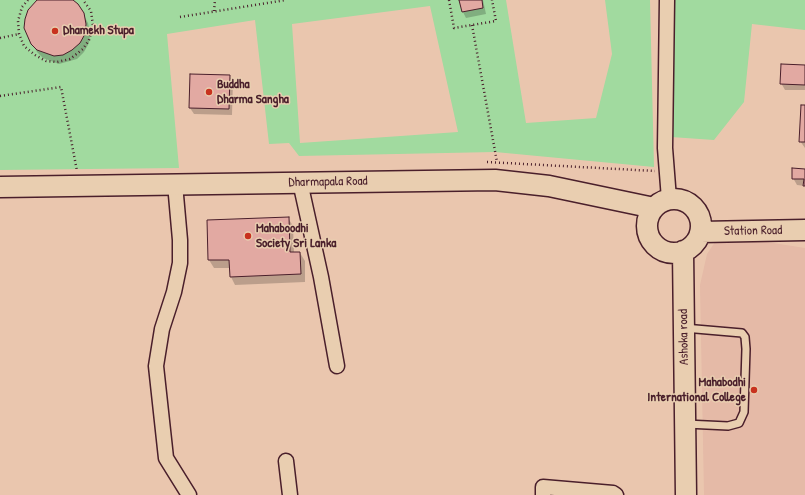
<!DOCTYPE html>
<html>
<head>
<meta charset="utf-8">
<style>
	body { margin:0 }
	canvas { display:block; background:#eac6ae }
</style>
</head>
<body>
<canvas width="805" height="495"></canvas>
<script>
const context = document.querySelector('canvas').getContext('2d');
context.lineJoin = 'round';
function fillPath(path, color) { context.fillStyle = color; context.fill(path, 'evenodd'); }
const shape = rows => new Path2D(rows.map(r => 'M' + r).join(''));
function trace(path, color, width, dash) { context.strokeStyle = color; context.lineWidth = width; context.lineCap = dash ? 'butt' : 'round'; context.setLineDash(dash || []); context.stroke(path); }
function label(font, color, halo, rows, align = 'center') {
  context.font = font + ' "Patrick Hand",sans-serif'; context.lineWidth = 3; context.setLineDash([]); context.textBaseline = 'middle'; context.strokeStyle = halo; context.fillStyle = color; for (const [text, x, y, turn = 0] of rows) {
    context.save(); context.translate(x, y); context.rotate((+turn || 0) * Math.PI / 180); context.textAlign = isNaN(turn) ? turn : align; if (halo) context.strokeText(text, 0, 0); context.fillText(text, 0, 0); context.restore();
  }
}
fillPath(shape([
	[729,236,805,248,805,495,704,495,700,285,707,254,715,242]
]), '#e5baa7');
fillPath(shape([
	[0,0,506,0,526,123,596,118,612,54,605,0,650,0,654,167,495,152,299,156,289,143,269,144,255,20,167,34,179,168,0,170],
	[430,6,458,132,300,143,292,24],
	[671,0,805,0,805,30,752,24,744,102,714,140,671,137]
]), '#a1da9f');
fillPath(shape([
	[39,0,71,0,78,5,88,23,90,33,89,43,84,52,77,59,59,64,43,58,37,52,32,43],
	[460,0,483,0,486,14,466,18,463,12],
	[805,66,805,90,785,90,781,83],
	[229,76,233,82,232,115,194,114,190,108],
	[805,106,805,148,800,141],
	[805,170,805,186,797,185,793,178],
	[288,218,293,226,294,253,300,253,305,261,305,282,235,285,231,277,230,268,214,268,209,260]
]), '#0003');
const building = shape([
	[37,0,73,0,78,4,84,13,86,24,85,34,80,43,72,50,63,55,54,56,37,50,31,44,24,28,25,19,28,10,37,0],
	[459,0,482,0,483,8,462,12,459,0],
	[781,64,805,65,805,85,780,84,781,64],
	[190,74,230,75,229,109,189,108,190,74],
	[801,105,805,105,805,142,799,142,801,105],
	[792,168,805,169,805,186,803,186,804,179,792,179,792,168],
	[289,217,290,252,300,252,301,274,230,277,229,260,208,260,207,220,289,217]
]);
fillPath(building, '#e2a9a2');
trace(building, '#4a1f2b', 1);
const lane = shape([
	[684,328,742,333,745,337,746,349,744,412,739,423,728,426,686,424]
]);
const street = shape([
	[667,0,665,148,669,199],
	[300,182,321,277,337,366],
	[175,184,180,240,180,263,174,292,162,329,156,366,166,458,189,495],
	[286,461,290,495],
	[543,495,543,487,613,493,616,495]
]);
const secondary = shape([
	[0,187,495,180,549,186,654,208],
	'647 226a27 27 0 1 1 54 0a27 27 0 1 1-54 0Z',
	[701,232,805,230],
	[683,251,686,495]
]);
trace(lane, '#4a1f2b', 10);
trace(street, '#4a1f2b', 17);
trace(secondary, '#4a1f2b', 23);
trace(shape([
	[28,0,22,7,18,21,19,34,24,46,35,55,46,61,57,62,70,59,83,49,89,40,93,26,91,11,83,0],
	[449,0,454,28,496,21,492,0],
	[214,11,215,0],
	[180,17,286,0],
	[472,25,497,162],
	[0,38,19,34],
	[0,96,61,87,77,171],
	[487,162,655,171]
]), '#4a1f2b', 2.5, [1, 3]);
trace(lane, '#e9ceb0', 7);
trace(street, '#e9ceb0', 14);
trace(secondary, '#e9ceb0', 20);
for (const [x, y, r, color] of [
	[55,31,4,"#c8321e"],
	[209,92,4,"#c8321e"],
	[248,236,4,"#c8321e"],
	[754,390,4,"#c8321e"]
]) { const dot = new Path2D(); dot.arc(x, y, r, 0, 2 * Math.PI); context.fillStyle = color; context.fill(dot); trace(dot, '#e9ceb0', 1.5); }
label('bold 13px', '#4a1f2b', '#e9ceb0', [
	["Dhamekh Stupa",63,31],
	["Buddha",217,85],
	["Dharma Sangha",217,100],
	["Mahaboodhi",256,229],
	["Society Sri Lanka",256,244],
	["Mahabodhi",746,383,"right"],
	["International College",746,398,"right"]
], 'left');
label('13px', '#4a1f2b', '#e9ceb0', [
	["Dharmapala Road",328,182,-1],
	["Station Road",753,231,-1],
	["Ashoka road",684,337,-91]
]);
</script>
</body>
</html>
